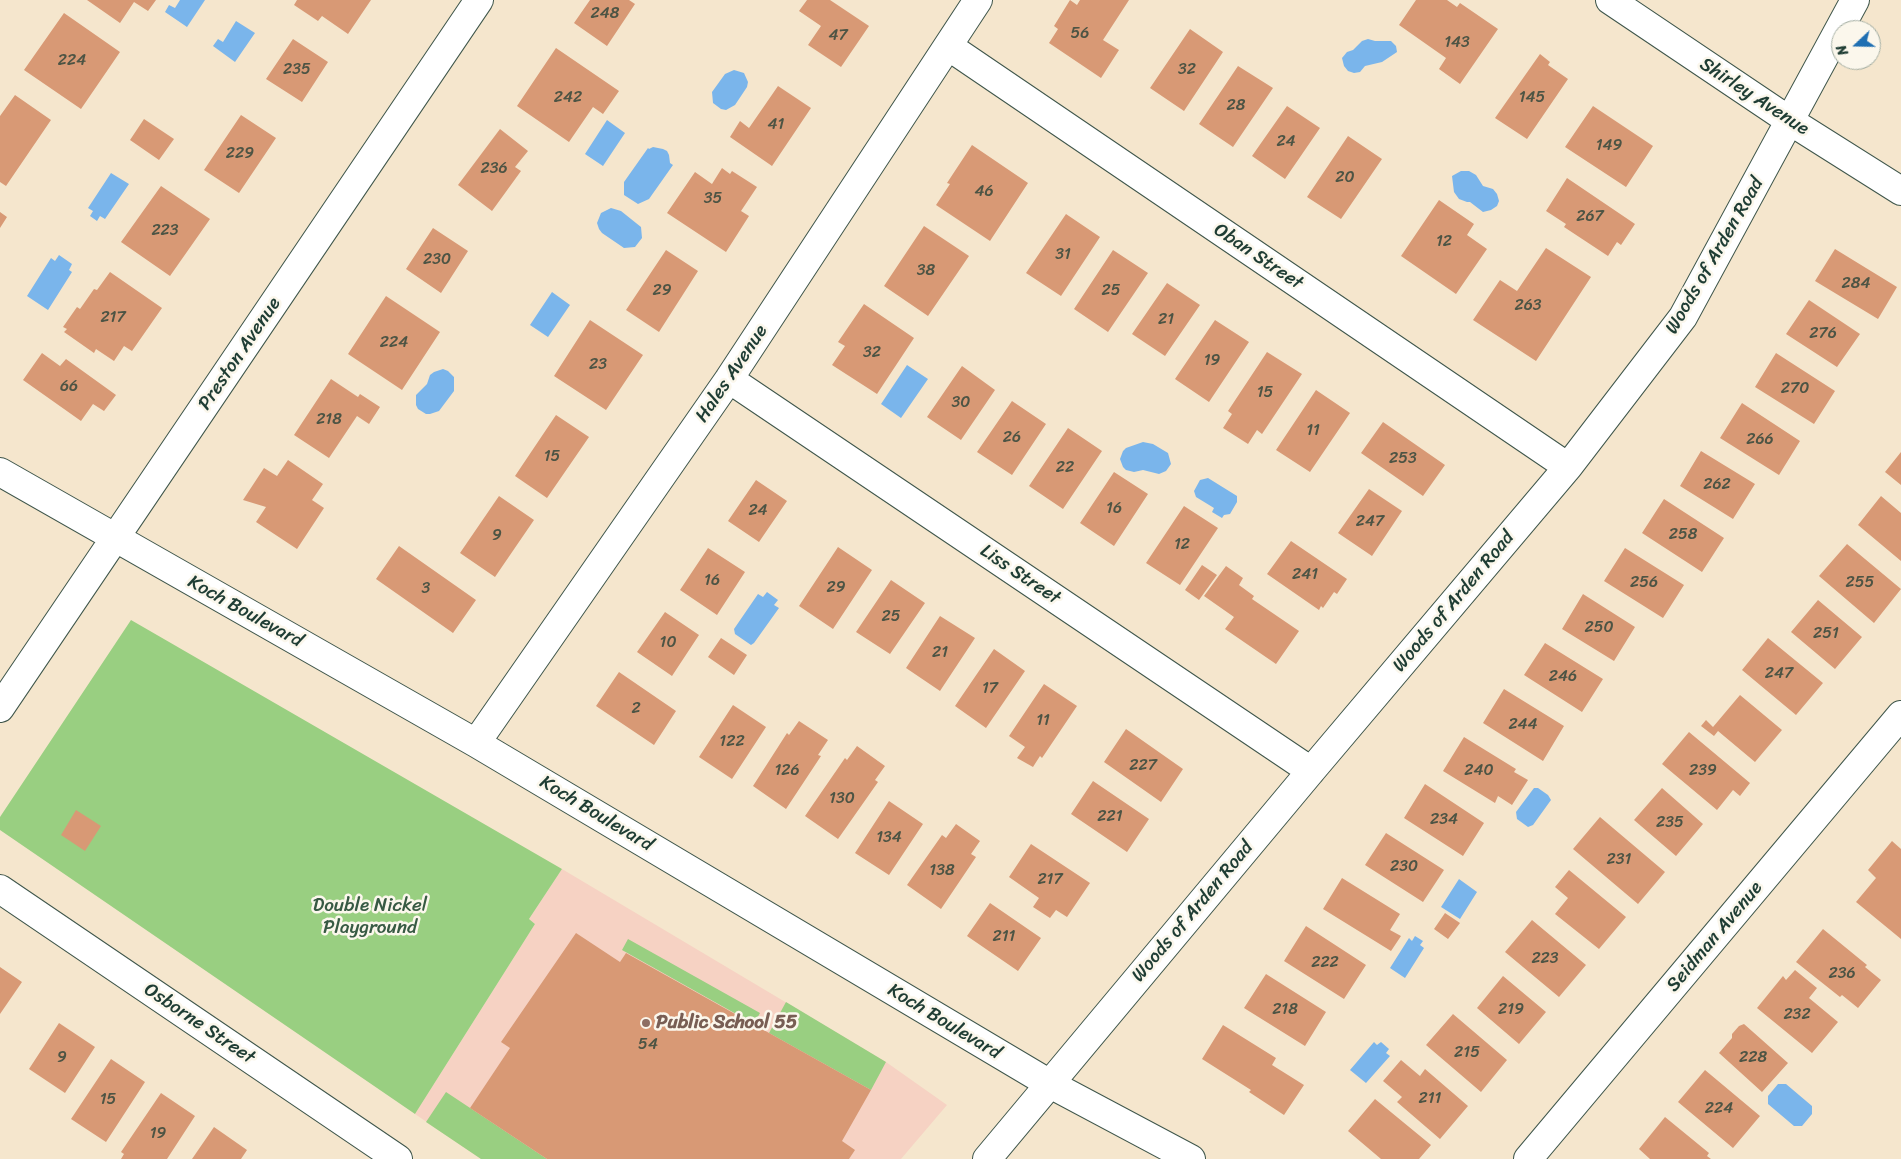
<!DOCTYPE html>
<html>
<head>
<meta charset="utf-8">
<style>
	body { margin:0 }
	#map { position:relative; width:1901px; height:1159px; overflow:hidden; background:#f5e6cd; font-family:Sriracha,sans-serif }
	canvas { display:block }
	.north { position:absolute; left:1831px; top:20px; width:50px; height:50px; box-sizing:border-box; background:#fbf7ec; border:1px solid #a3ada2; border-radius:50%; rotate:249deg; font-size:14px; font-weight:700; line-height:20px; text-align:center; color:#1f3d34 }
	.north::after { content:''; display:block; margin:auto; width:18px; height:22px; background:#1f6fb2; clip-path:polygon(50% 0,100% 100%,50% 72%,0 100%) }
</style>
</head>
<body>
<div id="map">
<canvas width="1901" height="1159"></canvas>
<div class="north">N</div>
</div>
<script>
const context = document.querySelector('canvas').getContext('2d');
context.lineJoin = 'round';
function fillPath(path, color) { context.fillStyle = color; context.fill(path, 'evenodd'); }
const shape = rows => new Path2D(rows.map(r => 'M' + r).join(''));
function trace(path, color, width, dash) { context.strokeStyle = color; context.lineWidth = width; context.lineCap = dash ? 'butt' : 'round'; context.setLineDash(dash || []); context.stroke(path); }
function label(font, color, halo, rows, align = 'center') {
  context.font = font + ' Sriracha,sans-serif'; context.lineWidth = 5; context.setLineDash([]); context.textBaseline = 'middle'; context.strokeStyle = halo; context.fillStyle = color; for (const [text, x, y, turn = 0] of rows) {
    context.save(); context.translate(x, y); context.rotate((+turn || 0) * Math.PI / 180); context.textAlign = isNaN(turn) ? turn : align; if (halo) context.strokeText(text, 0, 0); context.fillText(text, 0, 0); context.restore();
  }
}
fillPath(shape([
	[562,869,886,1062,947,1105,901,1159,481,1159,415,1114,535,924,529,919]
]), '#f6d2c3');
fillPath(shape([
	[131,620,562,869,529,919,535,924,415,1114,0,830,0,817],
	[628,939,760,1013,754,1024,622,950],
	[786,1002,886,1062,871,1090,769,1033],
	[446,1092,547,1159,481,1159,426,1122]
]), '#99cf81');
fillPath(shape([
	[180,0,205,0,187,27,165,12,169,5,175,8],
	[236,21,255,33,235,62,213,46,218,39,223,42],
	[1368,39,1375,41,1391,41,1396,46,1397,52,1382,62,1365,66,1360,72,1354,73,1348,71,1344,66,1342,58,1347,52,1353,50,1362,41],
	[734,70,744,73,748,82,747,87,735,105,726,110,721,109,713,103,712,92,725,74],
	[607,120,625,133,603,166,585,154],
	[653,147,663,149,667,151,669,155,670,163,673,165,649,199,638,204,624,195,624,182,648,148,649,149],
	[1461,171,1469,171,1476,175,1483,186,1493,189,1497,194,1499,201,1497,206,1491,210,1483,212,1470,202,1467,202,1459,199,1454,192,1452,176],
	[111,173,129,184,105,219,100,216,97,221,90,216,93,211,88,208],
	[611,208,621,211,641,227,642,238,635,247,624,248,602,233,599,229,597,223,601,213],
	[59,255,72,264,69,270,72,272,48,310,27,296,51,258,55,261],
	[552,292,570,305,548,337,530,325],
	[907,365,928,379,901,418,881,404],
	[443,369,448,371,454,377,454,391,439,411,430,414,426,414,418,409,416,405,416,395,427,384,430,375,434,372],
	[1143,442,1153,444,1168,453,1171,464,1166,471,1159,474,1143,470,1134,472,1126,470,1123,467,1120,459,1123,451,1126,448],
	[1208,478,1237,496,1237,502,1230,514,1224,515,1222,518,1212,512,1214,508,1196,497,1194,491,1200,480],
	[767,592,778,600,774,605,779,608,754,643,751,645,735,634,734,629,758,594,763,597],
	[1534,788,1538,788,1548,795,1551,800,1533,825,1528,827,1517,819,1516,812],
	[1459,879,1477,892,1460,919,1441,907],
	[1415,936,1423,941,1420,945,1424,948,1405,978,1390,968,1409,938,1412,941],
	[1374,1042,1377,1045,1381,1042,1389,1049,1386,1053,1390,1056,1366,1083,1350,1070],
	[1778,1084,1786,1084,1812,1106,1812,1114,1802,1126,1794,1126,1768,1104,1768,1096]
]), '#7ab5eb');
fillPath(shape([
	[87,0,156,0,148,11,134,2,120,23],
	[297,0,371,0,348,34,322,16,318,21,294,5],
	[590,0,629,0,635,4,607,46,574,23],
	[807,0,830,0,869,26,841,67,808,45,821,26,799,11],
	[1070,0,1077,5,1080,0,1129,0,1103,40,1119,50,1101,78,1049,43,1058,29,1054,26],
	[1416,0,1447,0,1457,7,1460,3,1498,29,1460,84,1439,69,1446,58,1399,25],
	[64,13,120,52,81,109,24,70],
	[1190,29,1223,52,1184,111,1150,88],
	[293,39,328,62,302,102,266,79],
	[556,48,619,91,603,114,593,107,569,142,517,106],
	[1540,54,1550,62,1548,65,1568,79,1527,139,1495,118],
	[1238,66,1273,88,1233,147,1199,124],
	[778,86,811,108,772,166,730,137,740,121,749,128],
	[15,95,51,120,6,186,0,182,0,116],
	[1287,106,1320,128,1285,179,1252,156],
	[1593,106,1653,146,1626,187,1565,147],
	[241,115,276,138,239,193,204,170],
	[144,119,174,139,159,160,130,140],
	[500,129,528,151,515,167,521,171,492,211,458,185],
	[1348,136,1382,159,1341,219,1307,197],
	[972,145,1028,183,990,241,936,205,950,184,947,183],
	[722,168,730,174,732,171,757,187,741,211,749,216,726,252,667,213,695,172,712,184],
	[1567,178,1635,224,1621,245,1617,242,1608,256,1564,227,1566,224,1546,211],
	[161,186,210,219,170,276,121,242],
	[1439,200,1474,224,1467,235,1487,249,1456,294,1401,256],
	[0,212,7,217,0,228],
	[1066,214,1100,237,1061,296,1026,273],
	[924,226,969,256,928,316,884,286],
	[433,228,468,251,441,293,406,269],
	[1546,248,1591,277,1536,361,1473,320,1500,280,1517,291],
	[1835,249,1897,287,1878,319,1815,281],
	[666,250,698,271,659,332,626,310],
	[1113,250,1148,273,1108,332,1074,309],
	[110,272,162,308,132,351,124,346,114,361,96,349,94,353,64,332,67,329,63,327,77,307,80,309,94,289,97,290],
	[1167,283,1200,305,1165,356,1132,334],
	[386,296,440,332,402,390,348,354],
	[1809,300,1860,334,1837,367,1786,334],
	[864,304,914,338,877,394,832,365,845,346,838,342],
	[590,320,643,355,606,410,554,376],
	[1215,320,1249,342,1209,402,1175,379],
	[1267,352,1302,374,1262,434,1257,430,1248,444,1223,428,1232,414,1228,411],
	[42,353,60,366,66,359,116,395,104,411,93,404,81,421,23,380],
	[1776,353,1835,391,1814,424,1755,387],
	[962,366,995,390,961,440,927,417],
	[331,379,358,397,360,394,380,407,369,424,357,416,329,458,294,435],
	[1316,390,1350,413,1310,472,1276,450],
	[1012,401,1046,424,1012,475,977,452],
	[1742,403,1800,441,1779,475,1720,438],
	[556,415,589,437,547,498,515,476],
	[1383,422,1445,465,1423,496,1361,453],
	[1068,428,1102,451,1063,509,1029,486],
	[1701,451,1755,484,1733,519,1680,486],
	[1901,452,1901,485,1885,472],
	[288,460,323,484,312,500,324,508,297,549,256,522,266,507,243,500,264,468,277,476],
	[1114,472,1148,494,1114,546,1080,523],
	[756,480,787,501,759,542,728,521],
	[1369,489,1402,511,1372,556,1338,533],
	[499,496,534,520,495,577,460,553],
	[1881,496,1901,513,1901,561,1858,525],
	[1664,499,1724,538,1702,572,1642,533],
	[1184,506,1218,528,1180,585,1146,563],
	[1291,541,1347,579,1337,594,1334,592,1323,608,1321,606,1319,610,1267,574],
	[1847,544,1901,589,1874,623,1819,576],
	[399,546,476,600,453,633,376,579],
	[838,547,872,570,833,629,799,606],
	[708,548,745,572,717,615,680,590],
	[1625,548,1684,585,1663,618,1604,581],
	[1202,565,1217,575,1199,600,1185,590],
	[1226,566,1243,578,1239,585,1254,596,1252,599,1299,631,1276,664,1225,629,1234,617,1204,596],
	[891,580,925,603,890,654,856,632],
	[1583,594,1635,627,1614,661,1562,629],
	[1818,600,1862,637,1835,669,1791,632],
	[665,612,699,635,672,676,637,652],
	[940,616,975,638,940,691,906,668],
	[721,638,747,655,734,675,708,657],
	[1768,638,1823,683,1796,715,1742,670],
	[1545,643,1603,679,1582,712,1524,675],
	[994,649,1025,671,986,728,955,706],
	[619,672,676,711,654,745,596,706],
	[1044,684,1077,706,1042,758,1040,756,1033,767,1017,758,1025,747,1009,736],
	[1504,689,1564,726,1543,761,1483,723],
	[1740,695,1782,730,1755,762,1718,731,1714,736,1701,726,1706,720,1713,727],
	[733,705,766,727,732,779,699,757],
	[799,721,828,740,818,755,821,756,786,809,753,786,787,733,789,735],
	[1126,729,1183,769,1161,802,1104,762],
	[1689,732,1750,783,1740,796,1733,790,1717,810,1662,764],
	[1464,737,1516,769,1514,772,1528,780,1512,805,1498,796,1495,803,1443,771],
	[857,746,885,766,875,780,878,782,838,839,805,816,845,758,847,760],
	[1093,781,1149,819,1127,852,1071,814],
	[1425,784,1484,823,1463,856,1404,818],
	[1662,788,1703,824,1676,856,1634,820],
	[889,801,923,824,889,875,855,853],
	[76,810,101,826,85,851,61,835],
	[1600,817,1665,872,1638,904,1573,849],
	[956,824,980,841,971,854,976,857,941,909,907,885,942,835,946,838],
	[1386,833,1444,870,1423,902,1365,865],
	[1892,841,1901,849,1901,939,1856,902,1876,878,1868,870],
	[1031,844,1090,883,1067,917,1056,910,1050,918,1033,907,1039,898,1009,877],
	[1569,870,1626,917,1599,949,1555,914,1568,898,1555,887],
	[1342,878,1400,914,1390,930,1401,936,1391,951,1323,909],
	[990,903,1041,938,1018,971,967,936],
	[1445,913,1460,923,1448,939,1434,929],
	[1532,920,1586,965,1559,997,1505,952],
	[1306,926,1366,965,1344,999,1284,961],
	[1823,929,1867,965,1865,967,1881,980,1858,1008,1842,995,1840,997,1796,962],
	[576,933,620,962,626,953,871,1090,842,1141,855,1150,849,1159,547,1159,470,1108,510,1048,501,1042],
	[0,967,22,982,0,1014],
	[1795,970,1817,988,1809,998,1838,1022,1812,1053,1757,1008,1783,976,1786,980],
	[1266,974,1326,1012,1305,1046,1244,1008],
	[1503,976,1546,1012,1519,1044,1477,1008],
	[1453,1014,1507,1060,1481,1092,1426,1045],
	[59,1023,95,1047,65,1093,29,1069],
	[1744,1024,1788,1063,1762,1092,1719,1053,1732,1038,1732,1034,1739,1026],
	[1223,1025,1276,1058,1272,1065,1304,1085,1284,1115,1249,1092,1251,1090,1202,1059],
	[111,1059,145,1082,106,1142,71,1119],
	[1401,1060,1420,1076,1425,1069,1468,1106,1440,1139,1397,1102,1402,1097,1383,1081],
	[1705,1070,1760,1116,1733,1148,1678,1102],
	[161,1093,195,1116,167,1159,121,1159,124,1154,121,1152],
	[1375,1099,1431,1145,1419,1159,1381,1159,1348,1131],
	[1665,1117,1709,1153,1707,1156,1711,1159,1650,1159,1639,1149],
	[214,1127,247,1150,241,1159,192,1159]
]), '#d89975');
const street = shape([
	[1610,0,1790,121,1901,191],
	[948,46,1568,467],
	[729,379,1311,771],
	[0,472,476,743,1050,1084,1191,1159],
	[0,708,479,0],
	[476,743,729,379,978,0],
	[0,889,398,1159],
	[987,1159,1311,771,1568,467,1683,317,1855,0],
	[1528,1159,1901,715]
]);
trace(street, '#3f564b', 30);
trace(street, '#fff', 28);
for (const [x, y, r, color] of [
	[646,1023,5,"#8d6e63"]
]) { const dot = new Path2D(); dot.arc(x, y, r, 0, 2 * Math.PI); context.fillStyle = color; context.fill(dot); trace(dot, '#fbf7ec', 2); }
label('16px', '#4d5444', null, [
	["248",605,14],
	["56",1080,34],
	["47",838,36],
	["143",1457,43],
	["224",72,61],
	["235",297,70],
	["32",1187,70],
	["242",568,98],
	["145",1532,98],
	["28",1236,106],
	["41",776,125],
	["24",1286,142],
	["149",1609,146],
	["229",240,154],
	["236",494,169],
	["20",1345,178],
	["46",984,192],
	["35",713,199],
	["267",1590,217],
	["223",165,231],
	["12",1444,242],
	["31",1063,255],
	["230",437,260],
	["38",926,271],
	["284",1856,284],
	["29",662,291],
	["25",1111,291],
	["263",1528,306],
	["217",113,318],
	["21",1166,320],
	["276",1823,334],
	["224",394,343],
	["32",872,353],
	["19",1212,361],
	["23",598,365],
	["66",69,387],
	["270",1795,389],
	["15",1265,393],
	["30",961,403],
	["218",329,420],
	["11",1313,431],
	["26",1012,438],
	["266",1760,440],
	["15",552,457],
	["253",1403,459],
	["22",1065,468],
	["262",1717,485],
	["16",1114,509],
	["24",758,511],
	["247",1370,522],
	["258",1683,535],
	["9",497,536],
	["12",1182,545],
	["241",1305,575],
	["16",712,581],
	["256",1644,583],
	["255",1860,583],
	["29",836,588],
	["3",426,589],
	["25",891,617],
	["250",1599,628],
	["251",1826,634],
	["10",668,643],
	["21",940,653],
	["247",1779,674],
	["246",1563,677],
	["17",990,689],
	["2",636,709],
	["11",1043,721],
	["244",1523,725],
	["122",732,742],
	["227",1143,766],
	["126",787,771],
	["240",1479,771],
	["239",1703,771],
	["130",842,799],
	["221",1110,817],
	["234",1444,820],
	["235",1670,823],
	["134",889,838],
	["231",1619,860],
	["230",1404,867],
	["138",942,871],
	["217",1050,880],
	["211",1004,937],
	["223",1545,959],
	["222",1325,963],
	["236",1842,974],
	["218",1285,1010],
	["219",1511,1010],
	["232",1797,1015],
	["54",648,1045],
	["215",1467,1053],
	["9",62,1058],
	["228",1753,1058],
	["211",1430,1099],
	["15",108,1100],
	["224",1719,1109],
	["19",158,1134]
]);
label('19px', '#1f3d34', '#fbf7ec', [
	["Shirley Avenue",1754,97,33],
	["Woods of Arden Road",1715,256,-60],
	["Oban Street",1258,257,34],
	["Preston Avenue",240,354,-56],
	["Hales Avenue",732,374,-56],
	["Liss Street",1020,575,34],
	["Woods of Arden Road",1454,602,-50],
	["Koch Boulevard",245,612,29],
	["Koch Boulevard",596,814,31],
	["Woods of Arden Road",1193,912,-50],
	["Seidman Avenue",1715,937,-50],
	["Koch Boulevard",944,1022,31],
	["Osborne Street",199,1024,34]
]);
label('19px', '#375a43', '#fbf7ec', [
	["Double Nickel",370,906],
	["Playground",370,928]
]);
label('bold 19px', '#785e54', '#fbf7ec', [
	["Public School 55",656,1023]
], 'left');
</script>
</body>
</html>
